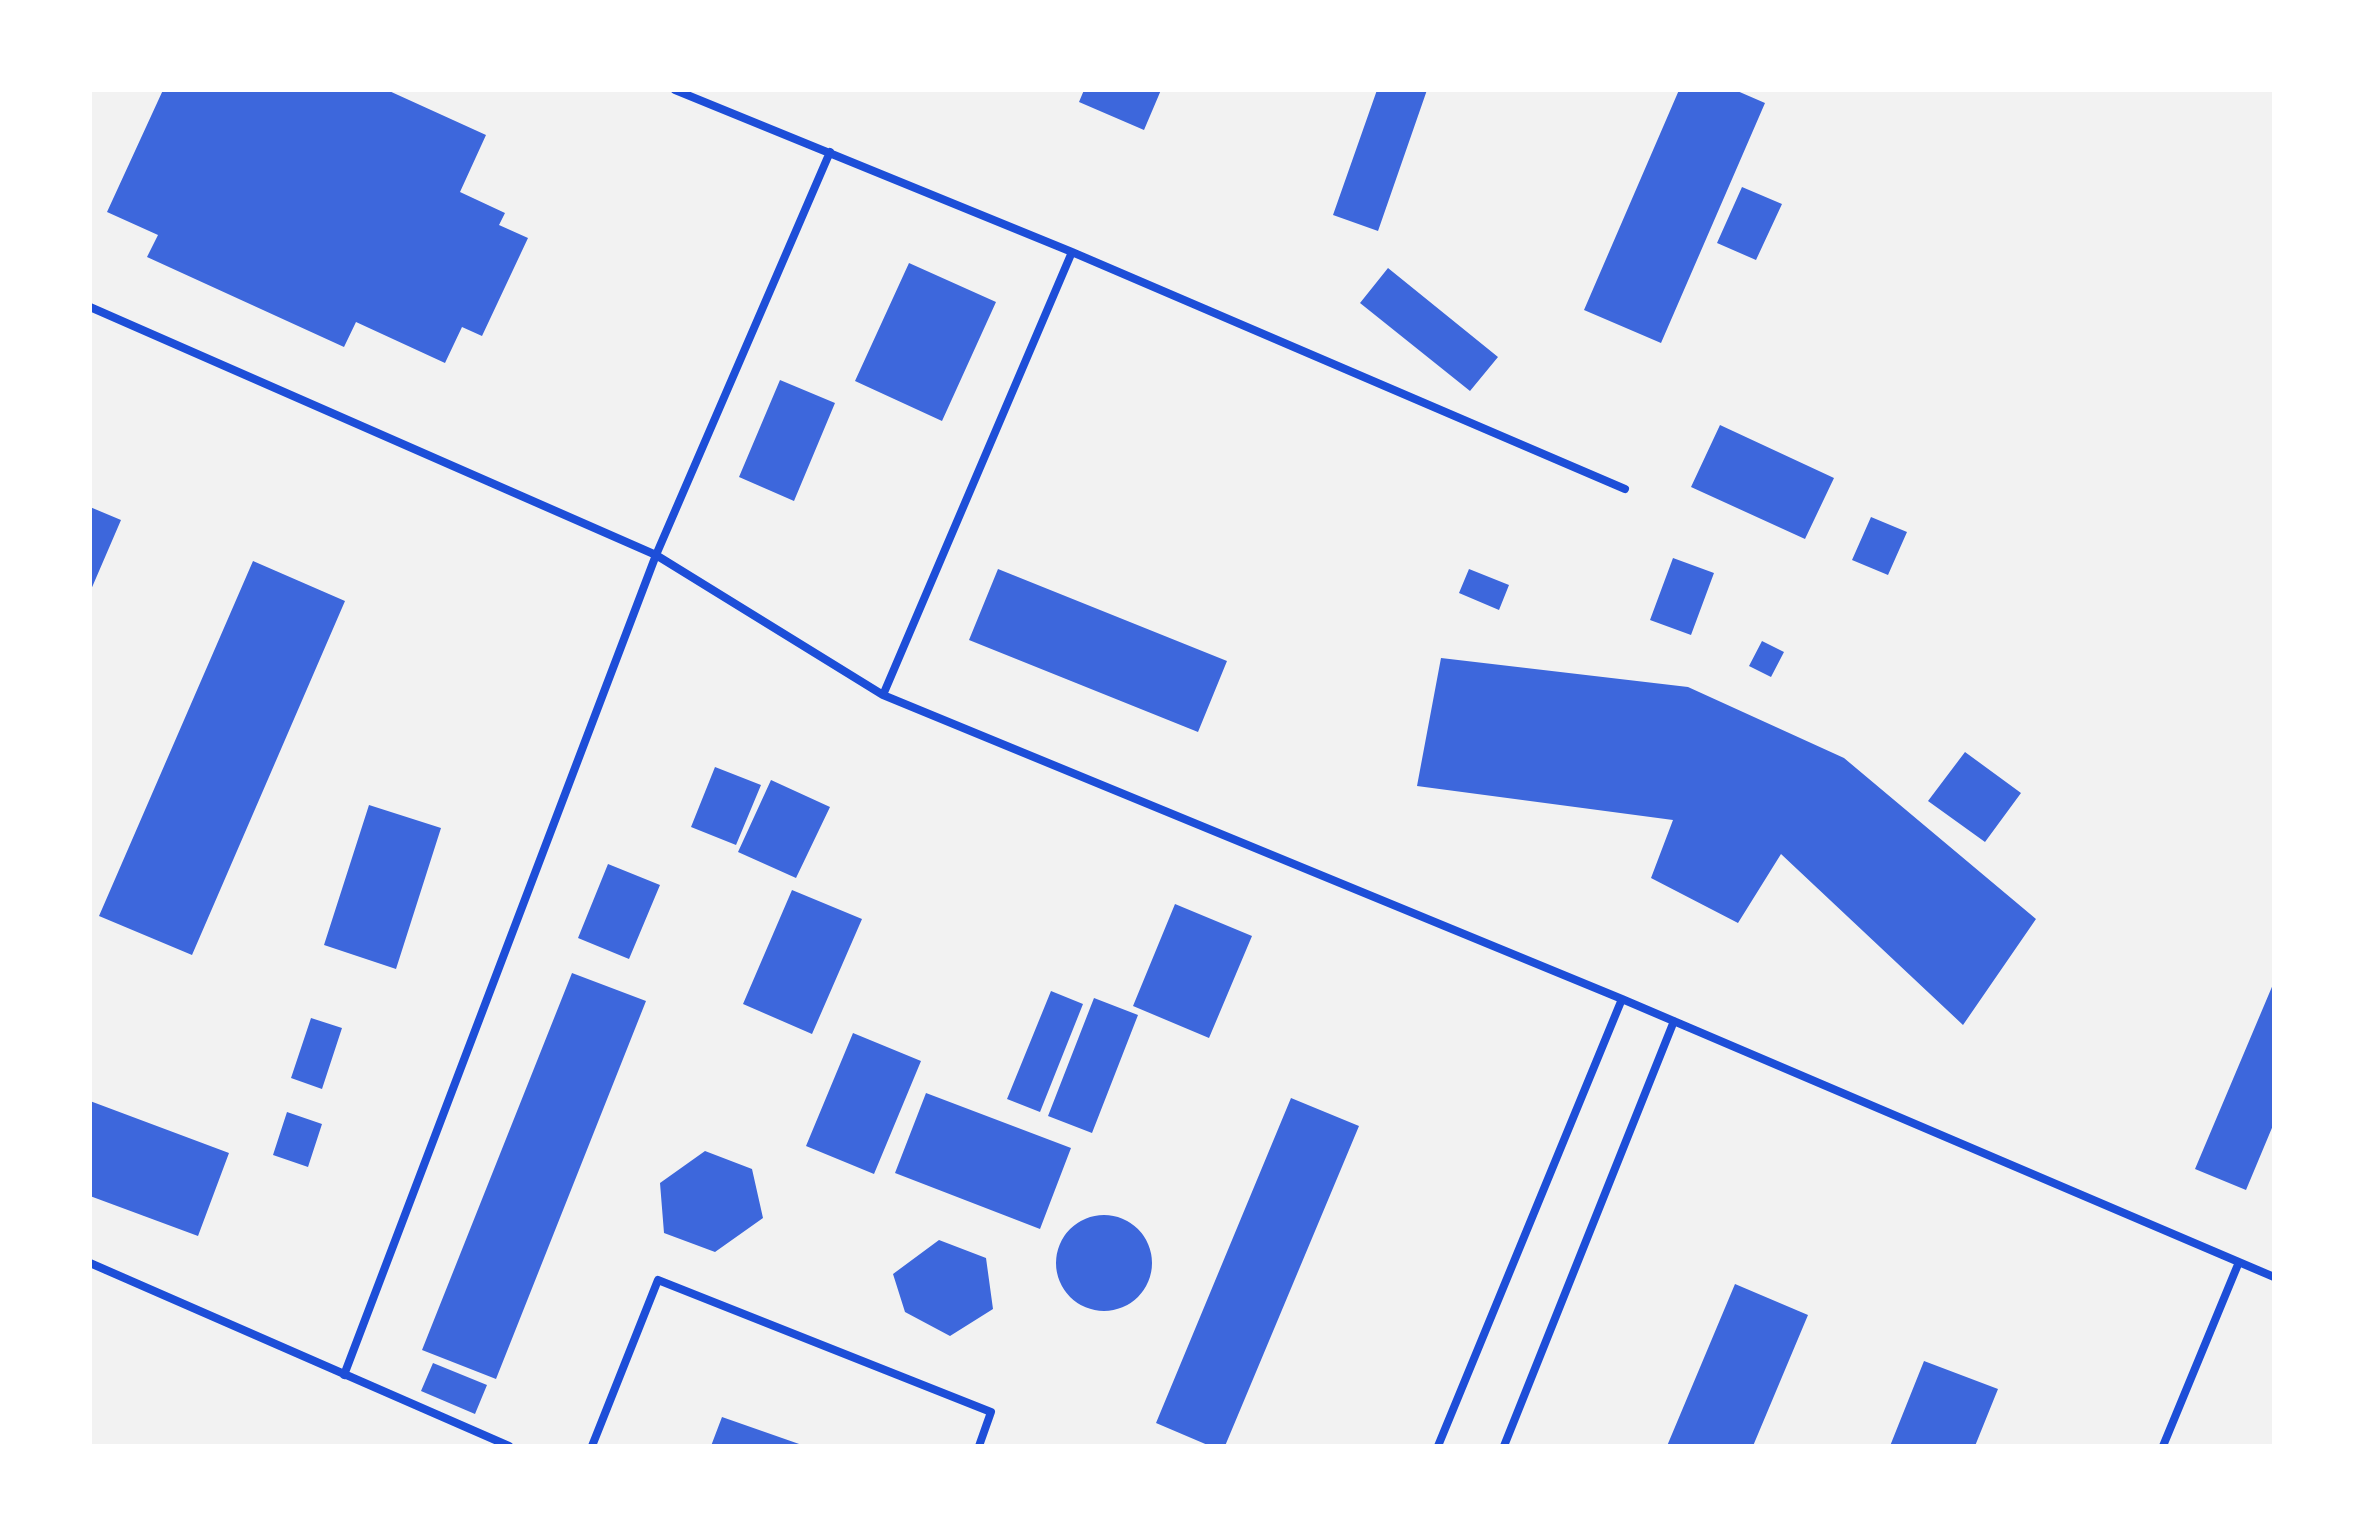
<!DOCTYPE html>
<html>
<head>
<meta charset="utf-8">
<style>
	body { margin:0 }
	#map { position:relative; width:2364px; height:1536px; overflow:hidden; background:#f2f2f2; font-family:Jost,sans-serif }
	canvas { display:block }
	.frame { position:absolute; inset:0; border:92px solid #fff; pointer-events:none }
</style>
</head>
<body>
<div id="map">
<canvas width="2364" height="1536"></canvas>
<div class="frame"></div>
</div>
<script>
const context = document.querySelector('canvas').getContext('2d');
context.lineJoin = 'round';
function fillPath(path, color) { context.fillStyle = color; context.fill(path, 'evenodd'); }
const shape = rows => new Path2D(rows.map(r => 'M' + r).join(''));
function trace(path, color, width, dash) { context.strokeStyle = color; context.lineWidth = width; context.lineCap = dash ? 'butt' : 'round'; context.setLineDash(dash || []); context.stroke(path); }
fillPath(shape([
	[163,90,387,90,486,135,460,192,505,213,499,225,528,238,482,336,462,327,445,363,356,322,344,347,147,257,158,235,107,212],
	[1084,90,1161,90,1144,130,1079,102],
	[1377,90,1427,90,1378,231,1333,215],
	[1679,90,1735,90,1765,103,1661,343,1584,310],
	[1742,187,1782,204,1756,260,1717,243],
	[909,263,996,302,942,421,855,381],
	[1388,268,1498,357,1470,391,1360,303],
	[780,380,835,403,794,501,739,477],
	[1720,425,1834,478,1805,539,1691,487],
	[90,507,121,520,90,592],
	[1871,517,1907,532,1888,575,1852,560],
	[1673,558,1714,573,1691,635,1650,620],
	[253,561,345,601,192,955,99,916],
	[998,569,1227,661,1198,732,969,640],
	[1469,569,1509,585,1499,610,1459,593],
	[1762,641,1784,652,1771,677,1749,666],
	[1441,658,1688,687,1844,758,2036,919,1963,1025,1781,854,1738,923,1651,878,1673,820,1417,786],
	[1965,752,2021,793,1985,842,1928,801],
	[715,767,761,785,736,845,691,827],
	[771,780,830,807,796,878,738,852],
	[369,805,441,828,396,969,324,945],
	[608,864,660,885,629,959,578,938],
	[792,890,862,919,812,1034,743,1004],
	[1175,904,1252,936,1209,1038,1133,1006],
	[572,973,646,1001,496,1379,422,1350],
	[2274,982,2274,1123,2246,1190,2195,1169],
	[1051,991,1083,1004,1040,1112,1007,1099],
	[1094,998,1138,1015,1092,1133,1048,1116],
	[311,1018,342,1028,322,1089,291,1078],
	[853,1033,921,1061,874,1174,806,1146],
	[926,1093,1071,1148,1040,1229,895,1173],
	[1291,1098,1359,1126,1225,1446,1210,1446,1156,1423],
	[90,1101,229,1153,198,1236,90,1196],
	[287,1112,322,1124,308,1167,273,1155],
	[705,1151,752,1169,763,1218,715,1252,664,1233,660,1183],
	'1056 1263a48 48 0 1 1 96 0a48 48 0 1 1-96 0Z',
	[939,1240,986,1258,993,1309,950,1336,905,1312,893,1274],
	[1735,1284,1808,1315,1753,1446,1667,1446],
	[1924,1361,1998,1389,1975,1446,1890,1446],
	[433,1363,487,1385,475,1414,421,1391],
	[722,1417,802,1445,802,1446,711,1446]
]), '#3d67dc');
trace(shape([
	[675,90,1072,252,1625,489],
	[90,307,656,555,883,695,1622,999,2274,1277],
	[883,695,1072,252],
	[90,1263,509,1446],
	[344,1375,656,555,830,152],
	[592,1446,658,1280,991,1412,979,1446],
	[1438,1446,1622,999],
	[1504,1446,1674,1021],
	[2163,1446,2239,1262]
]), '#1d4ed8', 8);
</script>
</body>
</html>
